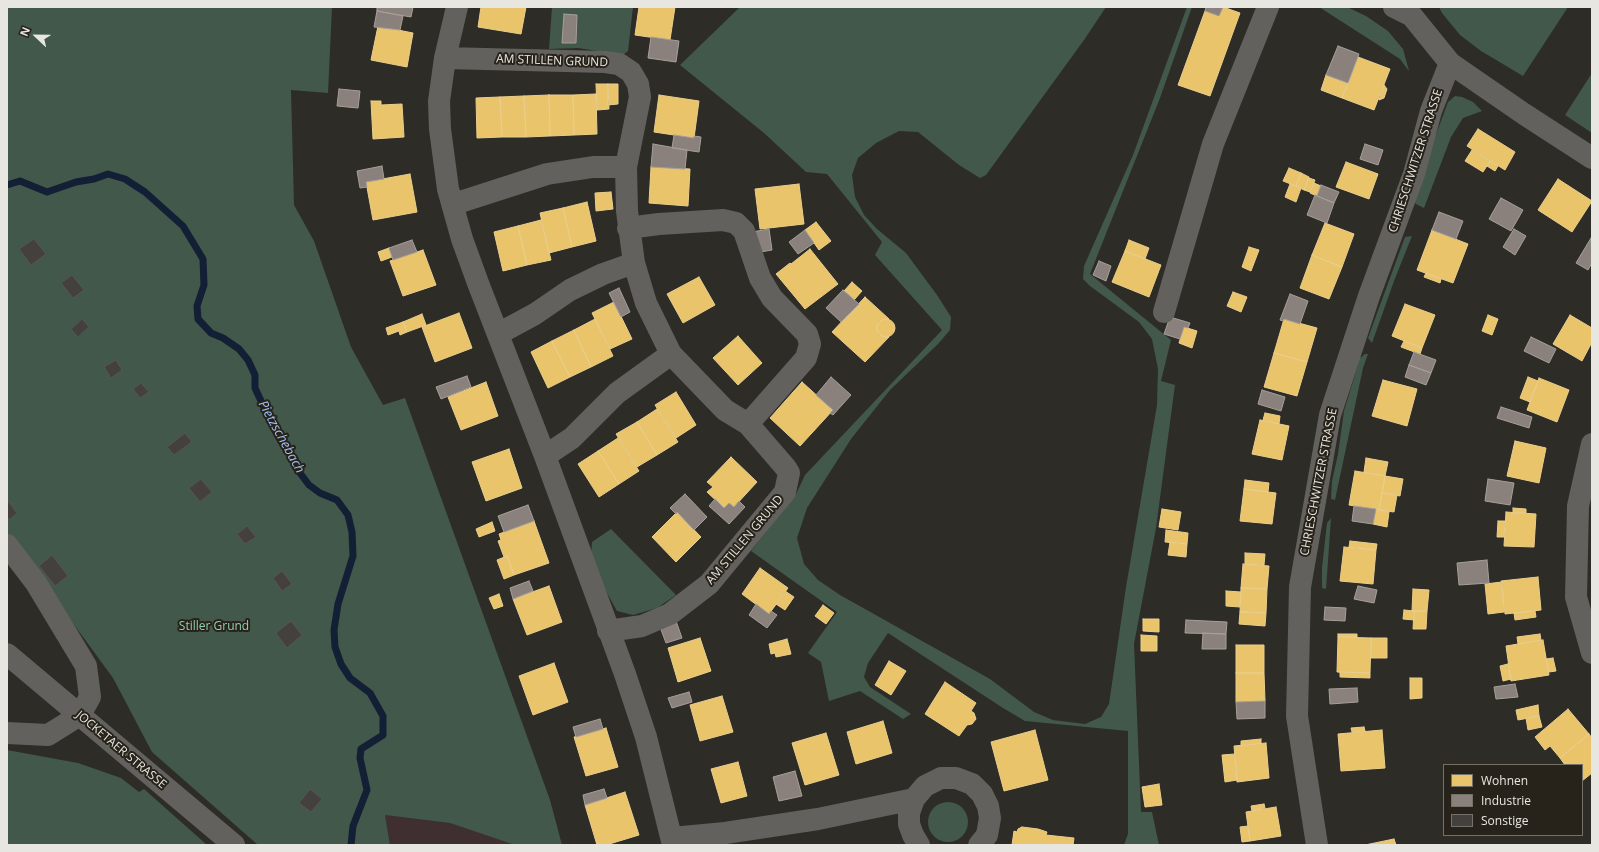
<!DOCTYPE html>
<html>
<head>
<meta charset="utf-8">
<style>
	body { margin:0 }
	#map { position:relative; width:1599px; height:852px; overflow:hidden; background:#2e2c27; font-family:"Open Sans",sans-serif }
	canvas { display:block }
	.frame { position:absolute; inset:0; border:8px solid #e8e6e0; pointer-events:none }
	.legend { position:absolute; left:1443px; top:764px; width:140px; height:72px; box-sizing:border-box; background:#27231a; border:1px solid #747169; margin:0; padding:5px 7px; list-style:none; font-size:12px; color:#e8e6e0 }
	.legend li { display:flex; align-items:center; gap:8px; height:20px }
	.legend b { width:20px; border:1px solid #747169 }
	.north { position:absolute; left:16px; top:16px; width:40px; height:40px; -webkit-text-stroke:3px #27231a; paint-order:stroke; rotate:292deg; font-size:11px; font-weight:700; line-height:16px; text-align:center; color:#e8e6e0 }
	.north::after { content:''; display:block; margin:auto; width:14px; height:18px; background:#e8e6e0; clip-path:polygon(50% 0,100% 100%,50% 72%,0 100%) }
</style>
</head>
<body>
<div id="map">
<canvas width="1599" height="852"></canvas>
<div class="frame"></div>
<ul class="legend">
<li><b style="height:11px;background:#e9c46a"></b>Wohnen</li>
<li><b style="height:11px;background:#8a817c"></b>Industrie</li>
<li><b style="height:11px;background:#43403e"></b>Sonstige</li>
</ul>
<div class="north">N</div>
</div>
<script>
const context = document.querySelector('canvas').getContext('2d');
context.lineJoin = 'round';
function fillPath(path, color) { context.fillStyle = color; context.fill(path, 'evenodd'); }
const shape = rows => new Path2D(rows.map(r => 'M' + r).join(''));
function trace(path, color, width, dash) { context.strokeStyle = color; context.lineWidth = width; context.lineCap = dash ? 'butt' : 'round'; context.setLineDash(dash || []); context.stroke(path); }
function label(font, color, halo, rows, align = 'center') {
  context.font = font + ' "Open Sans",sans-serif'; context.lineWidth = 4; context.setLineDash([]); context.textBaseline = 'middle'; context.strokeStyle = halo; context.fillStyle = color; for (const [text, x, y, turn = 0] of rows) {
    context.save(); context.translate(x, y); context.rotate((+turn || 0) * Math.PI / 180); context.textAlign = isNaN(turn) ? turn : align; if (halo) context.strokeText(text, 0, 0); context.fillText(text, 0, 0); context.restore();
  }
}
fillPath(shape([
	[385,815,450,823,515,845,390,845]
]), '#402f30');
fillPath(shape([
	[7,7,332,7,328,93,291,90,294,205,314,241,351,347,383,405,405,398,550,800,562,845,515,845,450,823,385,815,390,845,258,845,152,752,113,678,7,533],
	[552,7,633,7,628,51,623,55,578,48,549,49],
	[740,7,1106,7,1084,40,986,175,980,178,959,165,918,132,899,131,876,143,858,158,852,175,855,197,864,215,877,229,906,253,937,295,951,317,950,330,938,344,890,390,851,439,807,508,797,538,804,564,818,580,840,595,990,679,1034,712,1053,720,1085,724,1101,717,1109,704,1126,587,1157,405,1158,369,1152,339,1139,322,1090,286,1083,279,1084,266,1133,155,1187,7,1192,7,1160,98,1090,274,1171,340,1161,381,1175,385,1156,528,1134,644,1141,812,1152,812,1159,845,1124,845,1128,834,1128,731,1025,721,1003,708,888,633,868,663,864,677,870,687,911,714,903,719,860,691,829,701,821,662,808,653,837,612,751,551,796,494,805,475,942,330,875,255,882,242,827,174,806,172,764,133,680,65],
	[1319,7,1347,7,1366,16,1388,31,1403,49,1409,71,1400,59],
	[1439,7,1568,7,1523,76,1481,51,1460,35,1442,13],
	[1592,73,1592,133,1565,115],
	[1455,96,1462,97,1473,102,1482,111,1463,118,1451,137,1424,208,1416,204,1412,199,1448,102],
	[1412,236,1394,281,1372,343,1368,338,1405,237],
	[1365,354,1368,354,1363,368,1335,500,1331,499,1332,481,1338,454,1344,411,1360,358],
	[1331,518,1326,589,1322,588,1322,568,1327,523],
	[611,529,676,595,657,608,633,615,617,611,602,584,591,555,592,542],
	[7,750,78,763,121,778,139,792,144,789,207,845,7,845],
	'928 822a20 20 0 1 1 40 0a20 20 0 1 1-40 0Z'
]), '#41584b');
const homes = shape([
	[481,7,526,7,521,34,478,27,481,7],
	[639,7,675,7,670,40,635,35,639,7],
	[1223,7,1240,13,1210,96,1178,85,1205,11,1219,16,1223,7],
	[378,26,413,33,407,67,371,60,378,26],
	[1358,57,1390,69,1374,110,1342,98,1358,57],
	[1326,75,1348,83,1342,98,1321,90,1326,75],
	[596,84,608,84,609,109,597,110,596,84],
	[608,84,618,84,618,104,608,105,608,84],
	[1384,85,1387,89,1384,98,1379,100,1384,85],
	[596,94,597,134,574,135,573,95,596,94],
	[549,95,573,95,574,135,550,136,549,95],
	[549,95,550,136,526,137,524,96,549,95],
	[659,95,699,101,694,138,654,132,659,95],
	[524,96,526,137,502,137,500,97,524,96],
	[500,97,502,137,477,138,476,98,500,97],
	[371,101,381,101,381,105,402,104,404,137,373,139,371,101],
	[1478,129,1515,152,1505,170,1467,146,1478,129],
	[1472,150,1490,161,1483,172,1465,161,1472,150],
	[1490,161,1498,166,1495,171,1487,166,1490,161],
	[1346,162,1378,174,1369,199,1336,187,1346,162],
	[651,167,690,169,688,206,649,203,651,167],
	[1289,168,1301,173,1296,186,1283,181,1289,168],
	[1301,173,1309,177,1304,190,1296,186,1301,173],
	[410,174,417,212,373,220,366,182,410,174],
	[1309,178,1315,180,1310,192,1304,190,1309,178],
	[1558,179,1592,201,1572,232,1538,210,1558,179],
	[1314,183,1321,186,1317,196,1310,193,1314,183],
	[799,184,804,224,760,229,755,189,799,184],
	[1290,184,1301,188,1296,202,1285,197,1290,184],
	[611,192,613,209,596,211,595,193,611,192],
	[587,202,596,241,572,247,563,208,587,202],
	[563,208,572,247,549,253,540,213,563,208],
	[541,220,551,260,527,265,518,226,541,220],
	[816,222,831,241,819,250,805,230,816,222],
	[1325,223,1354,234,1342,267,1312,255,1325,223],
	[518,226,527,265,503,271,494,232,518,226],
	[1432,230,1468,244,1453,283,1417,270,1432,230],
	[1129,240,1149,248,1145,259,1125,251,1129,240],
	[1249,247,1259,250,1251,271,1242,267,1249,247],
	[389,248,392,257,381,261,378,252,389,248],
	[810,249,838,284,805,309,776,274,790,263,791,264,810,249],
	[423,250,436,285,403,296,390,261,423,250],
	[1125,251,1161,265,1149,297,1112,282,1125,251],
	[1312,255,1342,267,1329,299,1300,288,1312,255],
	[1426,273,1441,279,1440,283,1424,277,1426,273],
	[699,277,715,305,683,323,667,294,699,277],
	[852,282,862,291,854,300,844,291,852,282],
	[1233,292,1247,297,1241,312,1227,306,1233,292],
	[865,297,889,319,882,320,877,325,877,331,882,336,889,337,865,362,832,332,865,297],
	[614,302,632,339,610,349,592,313,614,302],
	[1405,304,1435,315,1422,348,1392,336,1405,304],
	[459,313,472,348,435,362,422,327,459,313],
	[422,314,426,325,407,332,403,322,422,314],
	[1488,315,1498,319,1492,335,1482,331,1488,315],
	[1570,315,1592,328,1592,342,1582,361,1553,344,1570,315],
	[595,319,613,356,591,367,574,330,595,319],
	[1284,319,1317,328,1307,362,1274,353,1284,319],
	'877 328a9 9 0 1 1 18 0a9 9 0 1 1-18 0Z',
	[403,322,407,332,400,335,399,331,388,335,386,328,403,322],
	[1184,327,1197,331,1192,348,1179,343,1184,327],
	[574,330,591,367,570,377,552,341,574,330],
	[738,336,762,363,738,385,713,358,738,336],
	[552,341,570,377,548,388,531,352,552,341],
	[1404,341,1422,348,1420,354,1401,347,1404,341],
	[1274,353,1307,362,1297,396,1264,387,1274,353],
	[1528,377,1538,381,1530,402,1520,398,1528,377],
	[1539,378,1569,390,1557,422,1527,410,1539,378],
	[1383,380,1417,389,1407,426,1372,416,1383,380],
	[486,382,498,416,461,430,448,397,486,382],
	[802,382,833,410,800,446,770,418,802,382],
	[676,392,696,425,676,438,655,405,676,392],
	[657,409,678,442,657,455,637,422,657,409],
	[1265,413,1280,416,1279,424,1263,420,1265,413],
	[1260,420,1289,426,1282,460,1252,454,1260,420],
	[637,422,657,455,637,467,616,434,637,422],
	[618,438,639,471,619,484,598,451,618,438],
	[1515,441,1546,448,1539,483,1507,476,1515,441],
	[509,449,522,488,486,501,472,462,509,449],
	[598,451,619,484,599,497,578,464,598,451],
	[731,457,757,482,734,507,729,503,724,508,707,492,713,487,707,482,731,457],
	[1366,458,1388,462,1385,476,1364,472,1366,458],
	[1355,471,1385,476,1379,510,1349,505,1355,471],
	[1385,476,1403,479,1400,496,1382,493,1385,476],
	[1245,480,1269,483,1268,492,1244,489,1245,480],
	[1244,489,1276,493,1272,524,1240,521,1244,489],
	[1382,493,1397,495,1394,512,1379,510,1382,493],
	[1513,508,1526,509,1526,513,1513,513,1513,508],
	[1162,509,1181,512,1178,530,1159,527,1162,509],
	[1376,509,1389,512,1387,527,1373,524,1376,509],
	[677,512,701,537,676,562,652,537,677,512],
	[1506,512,1536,514,1534,547,1504,546,1506,512],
	[534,521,549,563,514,575,507,556,504,557,498,541,501,540,499,534,534,521],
	[1498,521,1505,521,1504,537,1497,537,1498,521],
	[492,522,495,531,479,537,476,529,492,522],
	[1166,530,1188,533,1187,544,1165,542,1166,530],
	[1350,541,1377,544,1376,550,1349,547,1350,541],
	[1170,542,1187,544,1186,557,1168,555,1170,542],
	[1344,547,1376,550,1373,584,1340,581,1344,547],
	[1245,553,1265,554,1264,565,1245,564,1245,553],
	[507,556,514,575,504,579,497,560,507,556],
	[1243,564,1269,566,1267,589,1241,588,1243,564],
	[760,568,788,588,769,614,742,594,760,568],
	[1538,577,1541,610,1505,614,1501,581,1538,577],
	[1502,582,1504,612,1488,614,1485,584,1502,582],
	[549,586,562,622,527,635,513,599,549,586],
	[1241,588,1267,589,1266,613,1240,612,1241,588],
	[1413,589,1429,590,1427,611,1412,611,1413,589],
	[785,591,794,597,785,610,776,604,785,591],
	[1226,591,1241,592,1240,607,1226,606,1226,591],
	[499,594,503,606,494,609,489,598,499,594],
	[823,605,834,613,826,624,815,616,823,605],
	[1404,610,1414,611,1414,620,1403,619,1404,610],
	[1414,611,1427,611,1426,629,1413,629,1414,611],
	[1535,611,1536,617,1515,620,1514,613,1535,611],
	[1240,612,1266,613,1265,626,1239,624,1240,612],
	[1143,619,1159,619,1159,632,1143,631,1143,619],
	[1338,634,1357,634,1357,637,1338,637,1338,634],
	[1540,634,1541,640,1518,644,1517,637,1540,634],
	[1141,635,1157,636,1157,651,1141,651,1141,635],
	[1338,637,1371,638,1370,673,1337,672,1338,637],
	[700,638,711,671,678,682,668,648,700,638],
	[1371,638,1387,638,1387,658,1371,658,1371,638],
	[787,639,791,654,776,657,775,653,771,654,769,644,787,639],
	[1543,640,1549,675,1511,681,1506,646,1543,640],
	[1236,645,1264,645,1264,673,1236,673,1236,645],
	[1553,658,1556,671,1549,672,1546,659,1553,658],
	[889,661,906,671,891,695,875,685,889,661],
	[554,663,568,702,533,715,519,676,554,663],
	[1508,664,1511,679,1503,681,1500,666,1508,664],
	[1340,672,1370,673,1370,678,1340,677,1340,672],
	[1236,673,1264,673,1265,701,1236,702,1236,673],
	[1410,678,1422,678,1422,698,1410,699,1410,678],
	[945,682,976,703,971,711,974,713,976,719,972,724,967,725,959,736,925,714,945,682],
	[722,696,733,732,700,741,690,705,722,696],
	[1538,705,1539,716,1518,720,1516,710,1538,705],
	[1568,709,1589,734,1560,758,1550,746,1545,750,1535,737,1568,709],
	[1539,716,1542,727,1528,730,1526,718,1539,716],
	[883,721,892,753,856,764,847,732,883,721],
	[1364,727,1365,731,1352,732,1351,728,1364,727],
	[606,728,618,767,586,776,574,737,606,728],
	[1035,730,1048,780,1004,791,991,742,1035,730],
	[1382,730,1385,768,1341,771,1338,734,1382,730],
	[826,733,839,775,805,785,792,743,826,733],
	[1589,734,1592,738,1592,773,1582,781,1582,765,1565,765,1560,758,1589,734],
	[1261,739,1261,743,1241,746,1241,741,1261,739],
	[1266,743,1269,778,1237,782,1234,746,1266,743],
	[1235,754,1237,780,1225,782,1222,755,1235,754],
	[738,762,747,796,721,803,711,769,738,762],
	[1159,784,1162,805,1145,807,1142,787,1159,784],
	[625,792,639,835,606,845,597,845,585,805,625,792],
	[1264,804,1265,808,1252,811,1251,806,1264,804],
	[1276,807,1281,836,1250,841,1246,812,1276,807],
	[1248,826,1250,841,1242,842,1240,827,1248,826],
	[1022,827,1038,829,1047,832,1046,835,1074,838,1073,845,1012,845,1014,831,1017,832,1018,829,1022,827],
	[1394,839,1396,845,1365,845,1394,839]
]);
fillPath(homes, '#e9c46a');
trace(homes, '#e9ce8d', 1);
const industry = shape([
	[377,7,413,7,411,17,377,11,377,7],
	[1206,7,1223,7,1219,16,1205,11,1206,7],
	[377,11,403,16,400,30,374,27,377,11],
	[564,14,577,15,576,43,562,43,564,14],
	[651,37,679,41,676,62,648,58,651,37],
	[1338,46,1359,54,1348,83,1326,75,1338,46],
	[339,89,360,91,358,108,337,106,339,89],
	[674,135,694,138,694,136,701,137,699,152,672,148,674,135],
	[653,144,687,150,685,169,651,167,653,144],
	[1365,144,1383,150,1378,165,1360,159,1365,144],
	[382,166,384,179,366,182,367,187,360,188,357,171,382,166],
	[1321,185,1339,192,1334,203,1317,196,1321,185],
	[1315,195,1334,203,1327,223,1307,215,1315,195],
	[1501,198,1523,210,1511,231,1489,219,1501,198],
	[1439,212,1463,221,1456,239,1432,230,1439,212],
	[769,229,772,250,755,253,752,232,769,229],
	[1514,229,1526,236,1515,255,1503,247,1514,229],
	[805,230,814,243,798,254,789,242,805,230],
	[1591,238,1592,263,1588,270,1576,263,1591,238],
	[412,240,417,252,393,260,389,248,412,240],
	[1099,261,1111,266,1106,281,1093,275,1099,261],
	[619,288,630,312,621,317,609,293,619,288],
	[843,290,859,304,841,322,826,308,843,290],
	[1290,294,1308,301,1300,324,1284,319,1283,321,1280,320,1290,294],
	[1170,317,1190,323,1188,328,1184,327,1180,339,1164,334,1170,317],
	[1531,337,1556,349,1549,363,1524,351,1531,337],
	[1414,352,1436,360,1431,373,1409,365,1414,352],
	[1409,365,1431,373,1426,385,1405,377,1409,365],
	[467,376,471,387,441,399,436,387,467,376],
	[831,377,851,395,833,415,830,413,833,410,816,395,831,377],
	[1262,390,1285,397,1281,411,1258,404,1262,390],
	[1501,407,1532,417,1529,428,1497,418,1501,407],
	[1488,479,1514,483,1510,505,1485,501,1488,479],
	[685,494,707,517,694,530,677,512,676,514,670,508,685,494],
	[715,499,724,508,729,503,734,507,739,501,745,507,729,524,709,506,715,499],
	[528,505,534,521,504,532,498,516,528,505],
	[1354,506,1376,509,1373,524,1352,521,1354,506],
	[1487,560,1489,583,1459,585,1457,563,1487,560],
	[529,581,533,591,513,599,510,588,529,581],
	[1358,586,1377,590,1374,603,1354,599,1358,586],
	[756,604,769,614,771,611,777,615,767,628,749,615,756,604],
	[1325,607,1346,608,1345,621,1324,620,1325,607],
	[1186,620,1227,622,1226,634,1185,633,1186,620],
	[676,621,682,638,666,643,660,627,676,621],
	[1203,633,1226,634,1226,649,1202,649,1203,633],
	[1515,684,1518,697,1496,699,1494,687,1515,684],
	[1357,688,1358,702,1330,704,1329,689,1357,688],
	[689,692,692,702,672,708,668,698,689,692],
	[1265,701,1265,718,1237,719,1236,702,1265,701],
	[600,719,603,729,576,737,573,727,600,719],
	[795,771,802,796,779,801,773,777,795,771],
	[604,789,607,798,585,805,583,795,604,789]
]);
fillPath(industry, '#8a817c');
trace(industry, '#a69f9a', 1);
trace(shape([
	[7,185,20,181,47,192,76,182,94,179,108,174,125,179,145,192,183,226,203,259,204,285,197,306,198,319,211,333,223,338,239,349,248,360,255,375,255,388,273,427,282,443,294,458,300,473,309,485,320,493,337,500,348,515,352,532,353,556,338,604,334,630,335,647,341,664,350,678,370,693,383,716,383,735,361,749,360,758,367,790,353,826,351,845]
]), '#131f34', 7);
const building = shape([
	[34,239,46,254,31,265,19,249,34,239],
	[72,275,84,290,73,298,61,283,72,275],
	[82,319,89,327,78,337,71,329,82,319],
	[116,360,122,370,111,378,104,367,116,360],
	[141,383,149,392,140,398,133,389,141,383],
	[185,433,192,442,174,455,167,447,185,433],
	[201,479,212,492,200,502,189,488,201,479],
	[7,500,17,513,9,520,7,517,7,500],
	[247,526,256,537,245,544,237,534,247,526],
	[52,555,68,576,55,586,39,566,52,555],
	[282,571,292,584,282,591,273,578,282,571],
	[291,621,302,635,287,648,276,633,291,621],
	[310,789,322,799,311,812,299,803,310,789]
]);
fillPath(building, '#43403e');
trace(building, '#585554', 1);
trace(shape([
	[457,7,445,58,439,101,440,129,448,189,462,239,478,283,545,456,625,674,646,737,673,845],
	[1394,7,1412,16,1450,63,1524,114,1592,158],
	[445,58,605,62,619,64,631,72,638,84,640,97,626,167,627,211,634,263,646,303,671,354,725,410,748,424,786,468,789,473,785,492,709,584,670,614,642,626,608,631],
	[454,204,547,174,593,167,626,167],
	[628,228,659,224,723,220,736,223,744,231,760,278,772,298,807,334,810,344,806,358,748,424],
	[1164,312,1213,144,1268,7],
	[498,334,535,314,570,290,603,274,634,263],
	[1592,444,1578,506,1576,597,1592,653],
	[545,456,572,438,617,393,671,354],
	[7,545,36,583,86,666,90,697,80,715,48,735,7,733],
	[7,654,234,845],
	[672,838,725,833,818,819,914,799],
	[919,845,913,835,909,824,909,813,914,799,925,786,941,778,956,778,972,784,982,794,988,806,990,818,987,835,979,845],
	[1317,845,1297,716,1300,587,1330,415,1369,296,1414,174,1431,111,1450,63]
]), '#62615d', 22);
label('12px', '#e8e6e0', '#27231a', [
	["AM STILLEN GRUND",552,61,2],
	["CHRIESCHWITZER STRASSE",1416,161,-72],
	["CHRIESCHWITZER STRASSE",1319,482,-79],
	["AM STILLEN GRUND",745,540,-50],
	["JOCKETAER STRASSE",121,750,40]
]);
label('12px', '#90cfb0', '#27231a', [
	["Stiller Grund",214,627]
]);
label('italic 13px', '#a2c1f3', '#27231a', [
	["Pietzschebach",281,437,61]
]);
</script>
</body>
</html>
